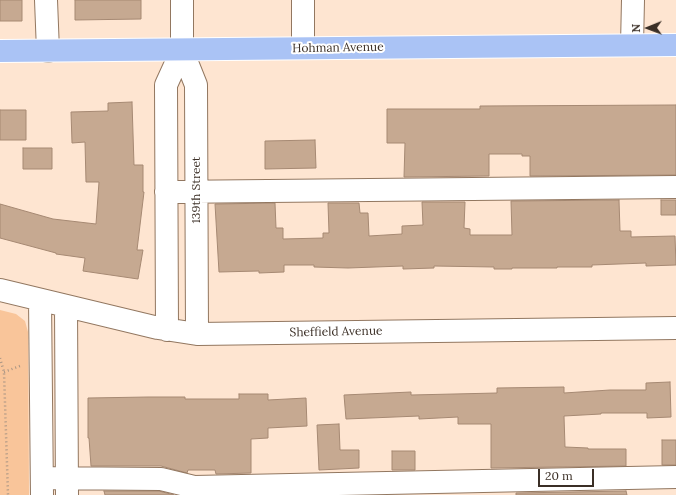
<!DOCTYPE html>
<html>
<head>
<meta charset="utf-8">
<style>
	body { margin:0 }
	#map { position:relative; width:676px; height:495px; overflow:hidden; background:#fee5d1; font-family:Lora,serif }
	canvas { display:block }
	.north { position:absolute; left:628px; top:8px; width:40px; height:40px; -webkit-text-stroke:3px #fff; paint-order:stroke; rotate:269deg; font-size:11px; font-weight:700; line-height:16px; text-align:center; color:#3b2f26 }
	.north::after { content:''; display:block; margin:auto; width:14px; height:18px; background:#3b2f26; clip-path:polygon(50% 0,100% 100%,50% 72%,0 100%) }
	.scale { position:absolute; left:538px; top:469px; width:56px; height:18px; box-sizing:border-box; border:2px solid #3b2f26; border-top:0; padding-left:5px; font-size:12px; line-height:14px; white-space:nowrap; color:#3b2f26; -webkit-text-stroke:3px #fff; paint-order:stroke }
</style>
</head>
<body>
<div id="map">
<canvas width="676" height="495"></canvas>
<div class="north">N</div>
<div class="scale">20 m</div>
</div>
<script>
const context = document.querySelector('canvas').getContext('2d');
context.lineJoin = 'round';
function fillPath(path, color) { context.fillStyle = color; context.fill(path, 'evenodd'); }
const shape = rows => new Path2D(rows.map(r => 'M' + r).join(''));
function trace(path, color, width, dash) { context.strokeStyle = color; context.lineWidth = width; context.lineCap = dash ? 'butt' : 'round'; context.setLineDash(dash || []); context.stroke(path); }
function label(font, color, halo, rows, align = 'center') {
  context.font = font + ' Lora,serif'; context.lineWidth = 4; context.setLineDash([]); context.textBaseline = 'middle'; context.strokeStyle = halo; context.fillStyle = color; for (const [text, x, y, turn = 0] of rows) {
    context.save(); context.translate(x, y); context.rotate((+turn || 0) * Math.PI / 180); context.textAlign = isNaN(turn) ? turn : align; if (halo) context.strokeText(text, 0, 0); context.fillText(text, 0, 0); context.restore();
  }
}
fillPath(shape([
	[0,310,16,314,25,321,28,332,29,495,0,495]
]), '#f9c59a');
const building = shape([
	[0,0,22,0,22,21,0,21,0,0],
	[75,0,141,0,141,19,75,20,75,0],
	[132,102,134,165,143,165,143,192,144,192,137,250,143,250,138,279,83,271,85,258,56,254,56,253,0,238,0,204,53,219,96,224,99,182,86,182,85,142,72,143,71,112,108,111,108,103,132,102],
	[676,105,676,175,530,176,530,156,522,156,522,154,489,154,489,176,404,177,405,143,387,143,387,109,480,109,480,106,676,105],
	[0,110,26,110,26,140,0,140,0,110],
	[315,140,316,168,265,169,265,141,315,140],
	[23,148,52,148,52,169,23,169,23,148],
	[619,200,620,231,631,231,631,237,675,236,676,265,646,266,646,263,592,265,592,267,557,267,557,268,512,268,512,269,494,269,494,267,434,266,434,268,403,269,403,266,348,268,314,267,314,265,284,265,284,272,259,273,259,271,219,272,215,204,275,203,276,228,283,228,283,239,323,238,323,233,329,233,328,203,359,203,360,213,368,213,369,236,402,234,402,226,423,225,422,202,465,202,464,228,470,229,470,235,512,235,511,201,619,200],
	[661,200,676,200,676,215,661,215,661,200],
	[670,382,671,417,647,418,647,413,601,413,601,414,564,416,565,447,588,448,588,449,626,449,626,466,491,468,491,424,458,424,458,417,419,419,419,416,346,419,344,395,411,392,411,395,497,393,497,388,564,387,564,393,610,390,646,390,646,383,670,382],
	[239,394,268,394,268,400,306,398,307,426,268,428,268,438,251,439,251,473,216,474,215,470,188,470,187,473,161,466,91,466,89,438,88,438,88,398,148,397,185,397,185,399,239,399,239,394],
	[339,424,340,450,359,450,359,468,319,470,317,425,339,424],
	[662,440,676,440,676,465,662,465,662,440],
	[392,451,415,451,415,470,392,470,392,451],
	[104,491,159,491,174,495,105,495,104,491],
	[626,491,627,495,516,495,516,493,626,491]
]);
fillPath(building, '#c6a991');
trace(building, '#a68973', 1);
const minor = shape([
	[46,0,48,51],
	[182,0,182,50,196,85,197,334],
	[632,45,633,0],
	[303,48,303,0],
	[166,192,676,187],
	[0,290,158,328,197,334,676,328],
	[40,300,42,495],
	[66,306,67,495],
	[167,330,166,85,182,50],
	[42,478,161,479,194,487,676,477]
]);
const major = shape([
	[0,51,676,45]
]);
trace(minor, '#927760', 24);
trace(major, '#fff', 24);
trace(shape([
	[0,358,4,372,8,495],
	[4,372,20,366]
]), '#a79484', 2.5, [1, 3]);
trace(minor, '#fff', 22);
trace(major, '#aac3f5', 22);
label('12px', '#3b2f26', '#fff', [
	["Hohman Avenue",338,48,-1],
	["139th Street",197,190,-90],
	["Sheffield Avenue",336,332,-1]
]);
</script>
</body>
</html>
